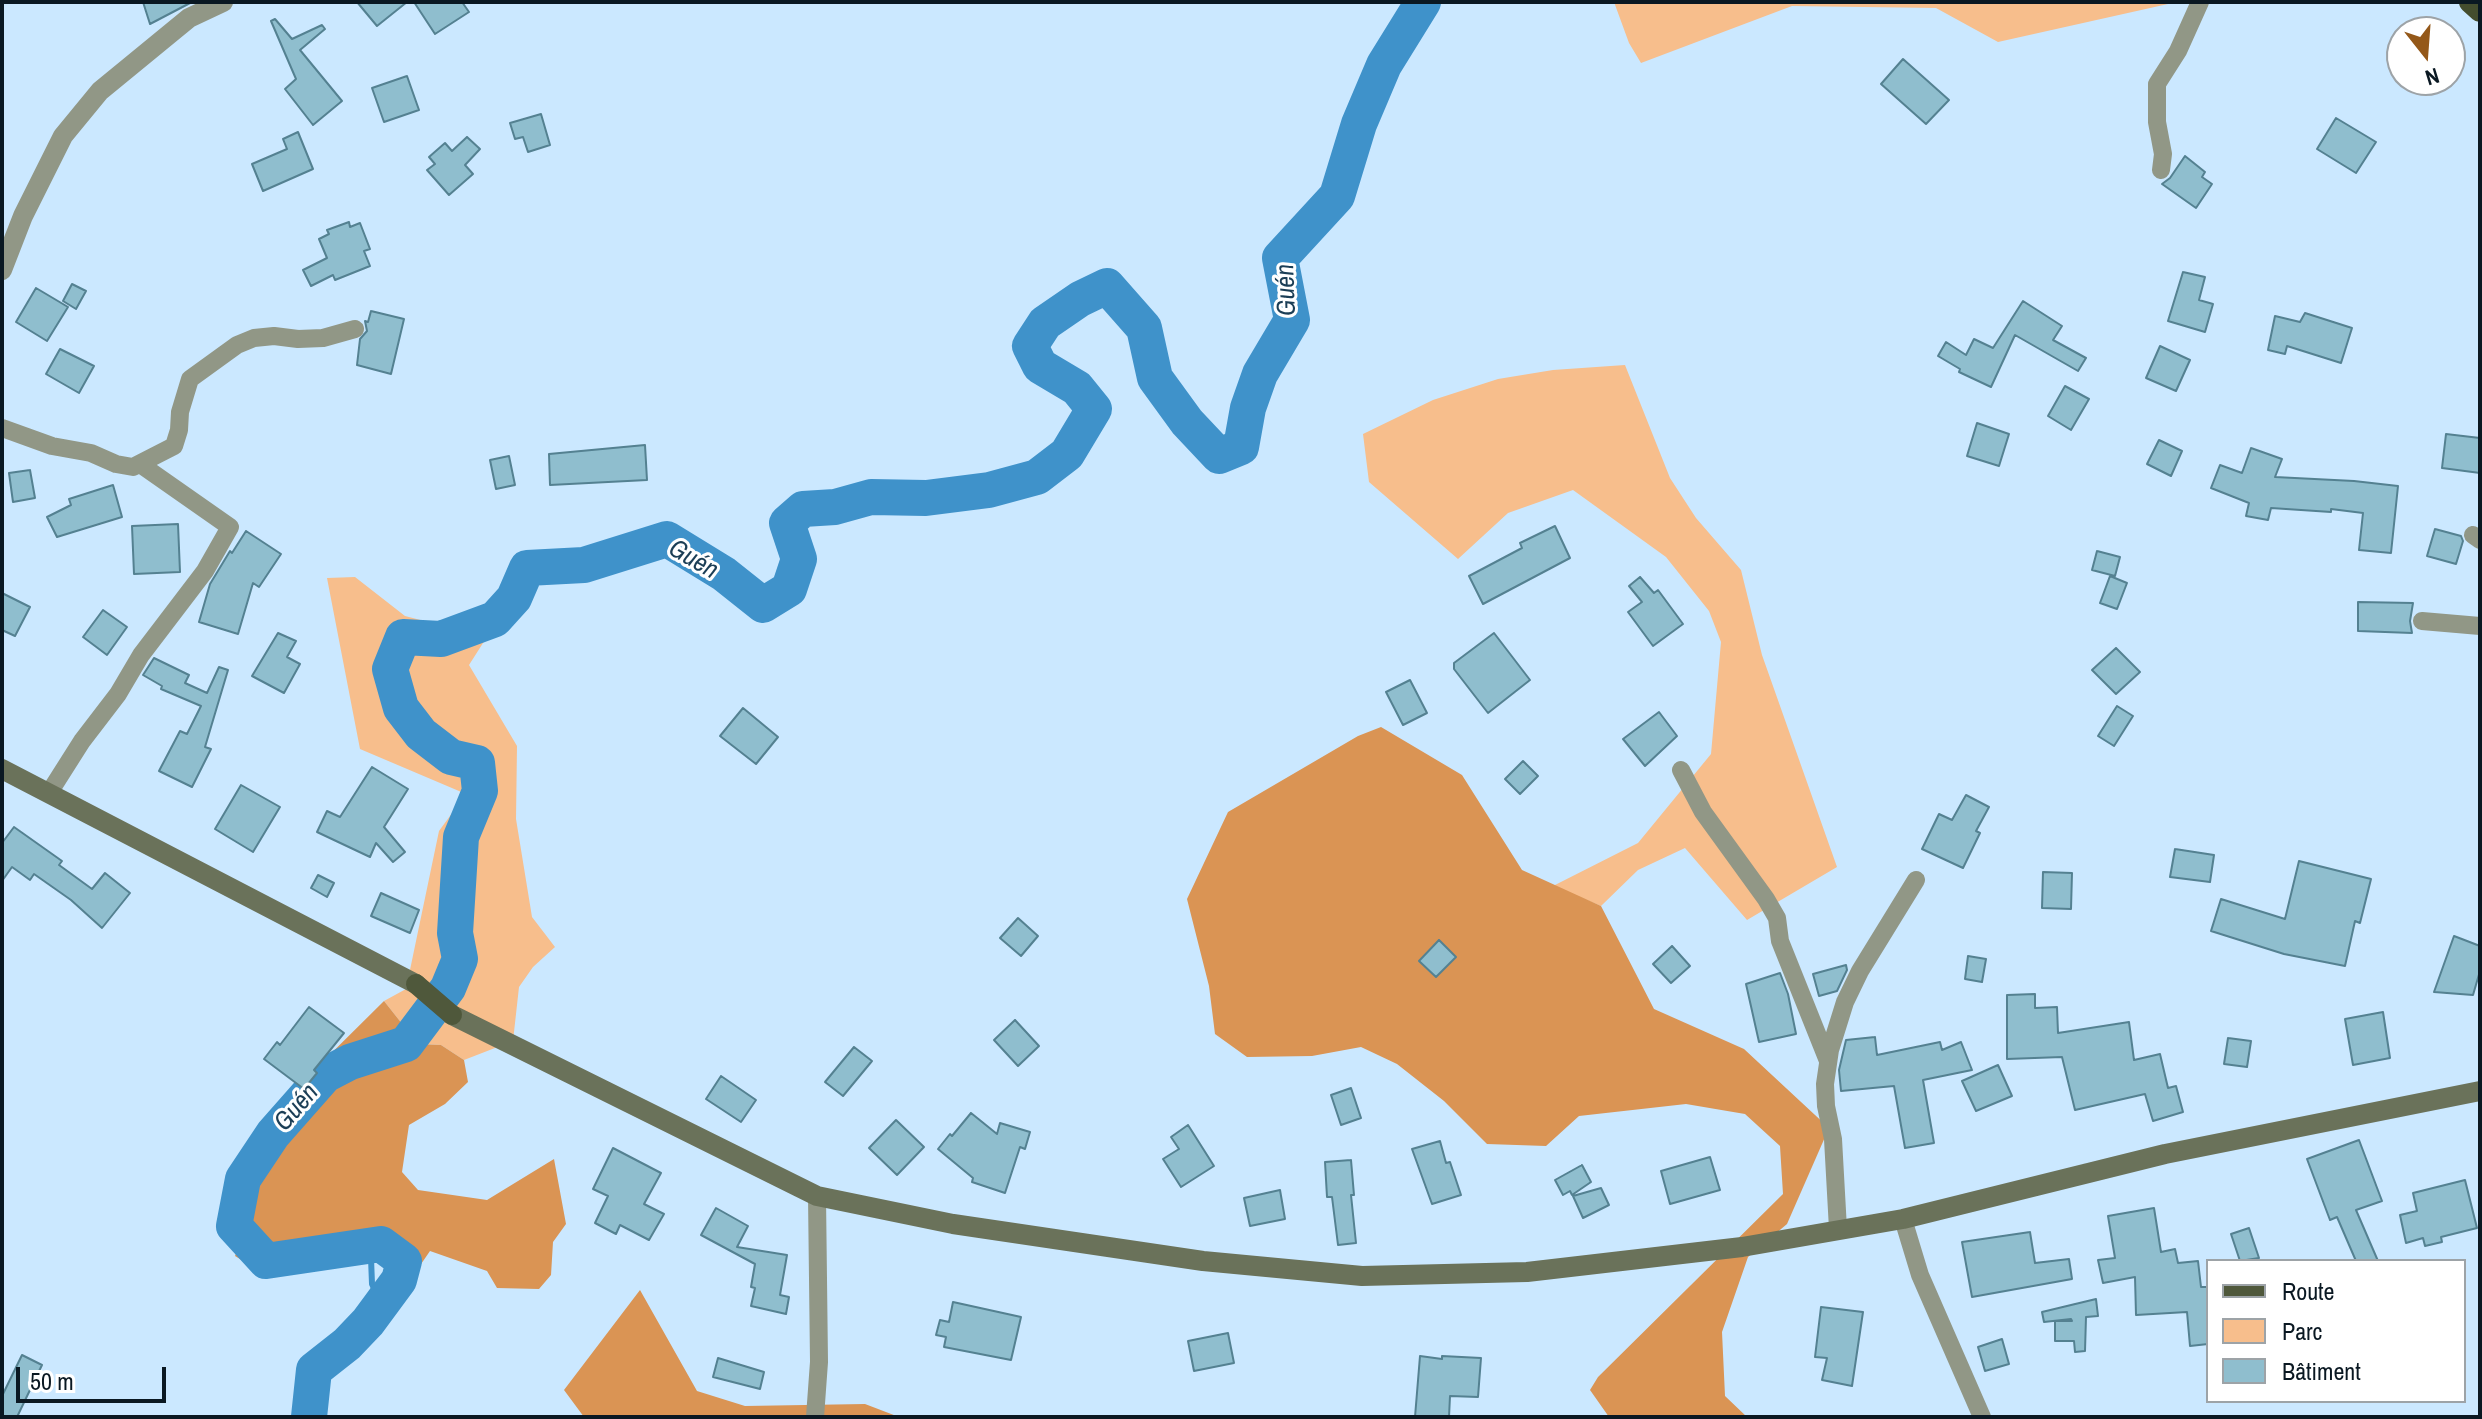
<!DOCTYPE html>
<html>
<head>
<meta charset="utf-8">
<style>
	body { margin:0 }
	#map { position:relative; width:2482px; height:1419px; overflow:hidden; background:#cbe8ff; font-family:"Archivo Narrow",sans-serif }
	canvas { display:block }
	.frame { position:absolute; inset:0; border:4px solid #0a1822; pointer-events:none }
	.legend { position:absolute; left:2206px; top:1259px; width:260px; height:144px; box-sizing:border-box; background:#fff; border:2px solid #9da3a7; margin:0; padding:10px 14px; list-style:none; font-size:24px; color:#0a1822 }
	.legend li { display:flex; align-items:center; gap:16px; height:40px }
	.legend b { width:40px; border:2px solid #9da3a7 }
	.north { position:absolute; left:2386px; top:16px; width:80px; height:80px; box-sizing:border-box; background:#fff; border:2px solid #9da3a7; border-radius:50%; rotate:163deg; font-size:22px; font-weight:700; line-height:32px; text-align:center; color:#0a1822 }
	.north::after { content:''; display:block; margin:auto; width:28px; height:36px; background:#945819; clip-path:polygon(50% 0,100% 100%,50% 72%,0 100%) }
	.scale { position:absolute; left:16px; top:1367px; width:150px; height:36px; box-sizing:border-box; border:4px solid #0a1822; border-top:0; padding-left:10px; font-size:24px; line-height:28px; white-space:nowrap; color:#0a1822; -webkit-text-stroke:6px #fff; paint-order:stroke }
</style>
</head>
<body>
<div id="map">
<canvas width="2482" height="1419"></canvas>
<div class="frame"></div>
<ul class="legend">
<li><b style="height:10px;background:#4f583b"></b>Route</li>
<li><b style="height:22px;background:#f7be8c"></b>Parc</li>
<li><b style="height:22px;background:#8fbece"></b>Bâtiment</li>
</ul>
<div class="north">N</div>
<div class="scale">50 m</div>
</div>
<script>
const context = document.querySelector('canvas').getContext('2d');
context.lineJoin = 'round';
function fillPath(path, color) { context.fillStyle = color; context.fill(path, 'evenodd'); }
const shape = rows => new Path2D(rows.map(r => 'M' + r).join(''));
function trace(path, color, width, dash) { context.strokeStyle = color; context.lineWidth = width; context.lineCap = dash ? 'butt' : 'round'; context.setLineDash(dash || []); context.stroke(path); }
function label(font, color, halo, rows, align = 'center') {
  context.font = font + ' "Archivo Narrow",sans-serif'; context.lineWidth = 6; context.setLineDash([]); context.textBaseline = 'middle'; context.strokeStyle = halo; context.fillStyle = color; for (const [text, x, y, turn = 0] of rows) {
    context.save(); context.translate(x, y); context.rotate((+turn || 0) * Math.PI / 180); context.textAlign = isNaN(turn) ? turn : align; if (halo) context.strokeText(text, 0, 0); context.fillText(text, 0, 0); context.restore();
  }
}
fillPath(shape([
	[1614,2,2177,2,1998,42,1936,8,1792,6,1641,63,1629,43],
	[1625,365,1670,478,1696,518,1741,570,1762,655,1837,867,1747,920,1685,848,1638,870,1601,906,1553,886,1638,843,1711,754,1721,642,1709,611,1666,557,1573,490,1508,513,1458,559,1369,482,1363,434,1433,400,1498,379,1553,370],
	[355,577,405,616,436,624,492,629,469,665,517,746,516,819,532,917,555,947,533,967,519,987,513,1041,464,1060,441,1045,418,1044,384,1001,406,989,439,831,466,794,360,749,327,578]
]), '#f7be8c');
fillPath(shape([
	[1381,727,1462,775,1522,870,1601,906,1654,1009,1744,1049,1829,1128,1787,1224,1748,1257,1722,1332,1725,1396,1747,1417,1609,1417,1590,1390,1598,1377,1783,1194,1780,1146,1745,1114,1686,1104,1579,1116,1546,1146,1487,1144,1444,1101,1397,1064,1361,1047,1312,1056,1247,1057,1215,1034,1209,986,1187,899,1228,812,1358,736],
	[384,1001,418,1044,441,1045,464,1060,468,1082,445,1104,409,1125,402,1172,418,1190,487,1200,554,1159,566,1224,553,1242,551,1275,539,1289,497,1288,487,1271,430,1251,419,1267,363,1259,261,1272,235,1256,251,1218,251,1184,277,1107],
	[640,1290,697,1391,745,1406,865,1404,899,1417,584,1417,564,1390]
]), '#da9454');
trace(shape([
	[381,1304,372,1284,371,1258,381,1244]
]), '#3f92ca', 6);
trace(shape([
	[309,1417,314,1370,347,1344,368,1322,399,1280,404,1261,381,1244,266,1261,234,1226,243,1179,273,1134,325,1075,350,1062,406,1044,448,988,460,959,455,933,461,837,480,791,477,763,451,757,421,734,401,708,390,669,403,637,441,639,495,619,514,598,527,568,584,565,667,539,724,574,763,605,789,589,799,559,787,523,803,509,835,507,871,497,926,498,989,490,1037,477,1067,454,1094,409,1077,388,1040,366,1030,346,1045,323,1080,299,1107,286,1144,328,1155,378,1187,422,1219,456,1241,447,1248,408,1260,374,1292,320,1280,258,1337,196,1359,124,1384,65,1423,2]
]), '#3f92ca', 36);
const building = shape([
	[143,2,192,2,150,24,143,2],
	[357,2,407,2,377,26,357,2],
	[414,2,462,2,469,12,435,34,414,2],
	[275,19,292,39,322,25,325,29,300,50,342,101,313,125,285,89,296,79,271,21,275,19],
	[1903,59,1949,100,1926,124,1881,84,1903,59],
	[407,76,419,110,384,122,372,88,407,76],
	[541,114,550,145,528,152,523,137,515,139,510,123,541,114],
	[2336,118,2376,142,2356,173,2317,149,2336,118],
	[298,132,313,169,263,191,252,164,287,149,283,139,298,132],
	[467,137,480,149,465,165,473,174,449,195,427,170,435,164,429,157,445,143,452,151,467,137],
	[2185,156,2205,172,2202,177,2212,184,2196,208,2162,184,2170,178,2185,156],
	[349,222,350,227,360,223,370,249,364,251,370,266,335,280,333,275,311,286,303,270,327,258,319,239,329,234,327,230,349,222],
	[2183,272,2205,277,2199,300,2213,304,2205,332,2168,321,2183,272],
	[72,284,86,291,76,309,63,301,72,284],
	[36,288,68,307,47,341,16,322,36,288],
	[2023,301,2062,326,2053,340,2086,358,2078,371,2015,335,1991,387,1959,372,1960,369,1938,356,1946,342,1966,355,1974,339,1993,348,2023,301],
	[371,311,404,319,391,374,357,365,360,339,367,331,365,321,368,322,371,311],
	[2305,313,2352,328,2341,363,2287,346,2285,354,2268,350,2275,316,2300,322,2305,313],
	[2160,346,2190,360,2176,391,2146,378,2160,346],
	[60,349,94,366,79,393,46,374,60,349],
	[2065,386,2089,399,2071,430,2048,416,2065,386],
	[1977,423,2009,434,1999,466,1967,456,1977,423],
	[2446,434,2480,438,2480,473,2442,468,2446,434],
	[2159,440,2182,451,2171,476,2147,464,2159,440],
	[645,445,647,480,550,485,549,454,645,445],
	[2251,448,2282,459,2275,477,2354,481,2398,486,2391,553,2359,550,2363,513,2331,509,2331,512,2271,508,2268,520,2246,516,2249,503,2211,488,2220,465,2242,473,2251,448],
	[509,456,515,485,496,489,490,460,509,456],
	[30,470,35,498,13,502,9,473,30,470],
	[113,485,122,517,57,537,47,517,71,505,69,499,113,485],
	[178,524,180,572,134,574,132,526,178,524],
	[1555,526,1570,558,1483,604,1469,576,1522,548,1520,543,1555,526],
	[2435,529,2461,536,2463,541,2456,564,2427,556,2435,529],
	[246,531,281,554,259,587,253,583,238,634,199,622,210,584,230,551,232,553,246,531],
	[2097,551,2120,557,2115,576,2092,570,2097,551],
	[2110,576,2127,583,2117,609,2100,603,2110,576],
	[1640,577,1654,593,1658,590,1683,624,1653,646,1628,612,1642,602,1629,586,1640,577],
	[2,593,30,607,15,636,2,630,2,593],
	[2358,602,2413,603,2410,621,2412,633,2358,631,2358,602],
	[103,610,127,627,107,655,83,637,103,610],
	[278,633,296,641,287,657,300,664,284,693,252,676,278,633],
	[1494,633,1530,680,1488,713,1454,669,1454,663,1494,633],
	[2116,648,2140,672,2116,694,2092,670,2116,648],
	[154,658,189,675,185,683,207,693,219,667,228,670,205,747,211,749,192,787,159,771,180,731,187,734,201,706,161,689,162,686,143,675,154,658],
	[1410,680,1427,713,1403,725,1386,692,1410,680],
	[2117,706,2133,716,2114,746,2098,736,2117,706],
	[743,708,778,737,756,764,720,736,743,708],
	[1659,712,1677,736,1645,766,1623,739,1659,712],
	[1523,761,1538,776,1520,794,1505,779,1523,761],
	[372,767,408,789,384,827,405,852,393,862,376,843,370,857,317,832,327,811,340,817,372,767],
	[241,785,280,807,253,852,215,829,241,785],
	[1966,795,1989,807,1976,831,1980,833,1963,868,1922,849,1939,814,1952,820,1966,795],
	[14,827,62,861,59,865,92,889,105,873,130,893,102,928,71,900,34,874,30,880,12,867,2,881,2,843,14,827],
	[2175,849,2214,855,2210,882,2170,877,2175,849],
	[2299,861,2371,879,2360,923,2355,921,2345,966,2284,954,2211,931,2221,899,2285,919,2299,861],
	[2043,872,2072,873,2071,909,2042,908,2043,872],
	[318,875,334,883,327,897,311,888,318,875],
	[381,893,419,910,410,933,371,916,381,893],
	[1018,918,1038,936,1021,956,1000,938,1018,918],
	[2454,936,2480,946,2480,971,2473,995,2434,992,2454,936],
	[1439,940,1456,957,1436,977,1419,961,1439,940],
	[1672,946,1690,966,1671,983,1653,964,1672,946],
	[1968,956,1986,959,1982,982,1965,979,1968,956],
	[1846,965,1847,970,1837,991,1819,996,1813,974,1846,965],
	[1780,973,1788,994,1796,1034,1759,1042,1746,984,1780,973],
	[2035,994,2035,1008,2057,1007,2058,1033,2129,1022,2134,1060,2160,1054,2168,1088,2176,1086,2183,1112,2153,1121,2145,1094,2075,1110,2062,1057,2007,1059,2007,995,2035,994],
	[309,1007,344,1033,314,1070,317,1073,304,1089,264,1059,277,1042,280,1045,309,1007],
	[2383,1012,2390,1058,2353,1065,2345,1019,2383,1012],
	[1015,1020,1039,1046,1018,1066,994,1040,1015,1020],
	[1875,1037,1877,1055,1940,1042,1942,1050,1961,1042,1972,1070,1923,1080,1934,1143,1905,1148,1894,1086,1841,1091,1839,1070,1846,1040,1875,1037],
	[2228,1038,2251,1041,2247,1067,2224,1064,2228,1038],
	[854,1047,872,1061,843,1096,825,1082,854,1047],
	[1998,1065,2012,1096,1976,1111,1962,1081,1998,1065],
	[721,1076,756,1100,741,1122,706,1099,721,1076],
	[1351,1088,1361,1118,1341,1125,1331,1095,1351,1088],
	[971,1113,997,1134,1000,1123,1030,1132,1025,1149,1020,1147,1005,1193,972,1182,973,1178,938,1149,950,1134,952,1136,971,1113],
	[896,1120,924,1147,897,1175,869,1148,896,1120],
	[1188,1125,1214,1166,1181,1187,1163,1159,1179,1149,1171,1137,1188,1125],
	[2359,1140,2382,1201,2356,1210,2378,1261,2356,1261,2337,1217,2330,1220,2307,1159,2359,1140],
	[1440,1141,1446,1163,1450,1162,1461,1195,1432,1204,1412,1149,1440,1141],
	[613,1148,661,1173,644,1204,664,1214,649,1240,620,1225,616,1234,595,1223,608,1196,593,1189,613,1148],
	[1710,1157,1720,1190,1670,1204,1661,1171,1710,1157],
	[1351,1160,1354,1195,1351,1195,1356,1243,1338,1245,1332,1197,1327,1197,1325,1162,1351,1160],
	[1582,1165,1591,1182,1572,1195,1570,1191,1563,1195,1555,1180,1582,1165],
	[2465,1180,2477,1228,2441,1237,2442,1242,2425,1246,2423,1238,2406,1243,2400,1215,2417,1211,2413,1193,2465,1180],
	[1601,1188,1609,1205,1583,1218,1573,1196,1601,1188],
	[1280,1190,1285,1219,1250,1226,1244,1198,1280,1190],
	[716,1208,748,1226,737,1247,787,1255,780,1295,789,1297,786,1314,751,1306,755,1288,751,1287,755,1264,701,1235,716,1208],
	[2154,1208,2161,1252,2175,1249,2178,1263,2198,1261,2201,1287,2208,1287,2208,1344,2190,1346,2187,1312,2136,1315,2135,1277,2103,1283,2098,1260,2115,1258,2108,1216,2154,1208],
	[2249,1228,2259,1258,2240,1261,2231,1234,2249,1228],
	[2030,1232,2035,1263,2069,1259,2072,1279,1972,1297,1962,1242,2030,1232],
	[2096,1299,2098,1316,2086,1317,2085,1351,2075,1352,2074,1341,2055,1341,2055,1321,2072,1321,2071,1319,2044,1322,2042,1312,2096,1299],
	[953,1302,1021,1317,1011,1360,944,1347,946,1337,936,1335,940,1320,949,1322,953,1302],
	[1821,1307,1863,1312,1852,1386,1822,1380,1827,1358,1815,1357,1821,1307],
	[1228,1333,1234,1363,1194,1371,1188,1341,1228,1333],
	[2002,1339,2009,1364,1985,1371,1978,1347,2002,1339],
	[22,1355,42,1365,17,1417,2,1417,2,1396,22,1355],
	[1420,1356,1442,1359,1442,1356,1481,1358,1478,1397,1450,1396,1449,1417,1415,1417,1420,1356],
	[718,1358,764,1372,760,1389,713,1377,718,1358]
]);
fillPath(building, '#8fbece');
trace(building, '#548191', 2);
trace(shape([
	[2161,170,2163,154,2157,122,2157,84,2178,51,2200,2],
	[2,428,52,446,91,453,116,464,133,467,174,446,179,430,180,412,190,379,237,345,254,338,274,336,298,339,323,338,355,329],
	[2473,535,2480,540],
	[2422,621,2480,626],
	[1681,770,1703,812,1766,899,1777,918,1780,941,1828,1061],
	[49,793,82,741,118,694,141,655,205,571,230,527,140,464],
	[1903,1219,1920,1275,1982,1417],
	[1838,1229,1833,1139,1826,1106,1825,1084,1830,1050,1845,1002,1860,971,1916,880],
	[815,1417,819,1362,817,1196]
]), '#919786', 18);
trace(shape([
	[2,270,23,216,63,136,100,91,189,18,223,2]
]), '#919786', 20);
trace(shape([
	[2,769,416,984],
	[452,1015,817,1196,953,1224,1203,1261,1362,1276,1527,1272,1742,1247,1903,1219,2165,1154,2480,1091]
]), '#6a725a', 20);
trace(shape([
	[416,984,452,1015]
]), '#4f583b', 20);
trace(shape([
	[2470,2,2480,11]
]), '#444d2e', 22);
label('italic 26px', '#1b3e56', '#fff', [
	["Guén",1287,290,-92],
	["Guén",693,560,30],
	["Guén",297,1108,-49]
]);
</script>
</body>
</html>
